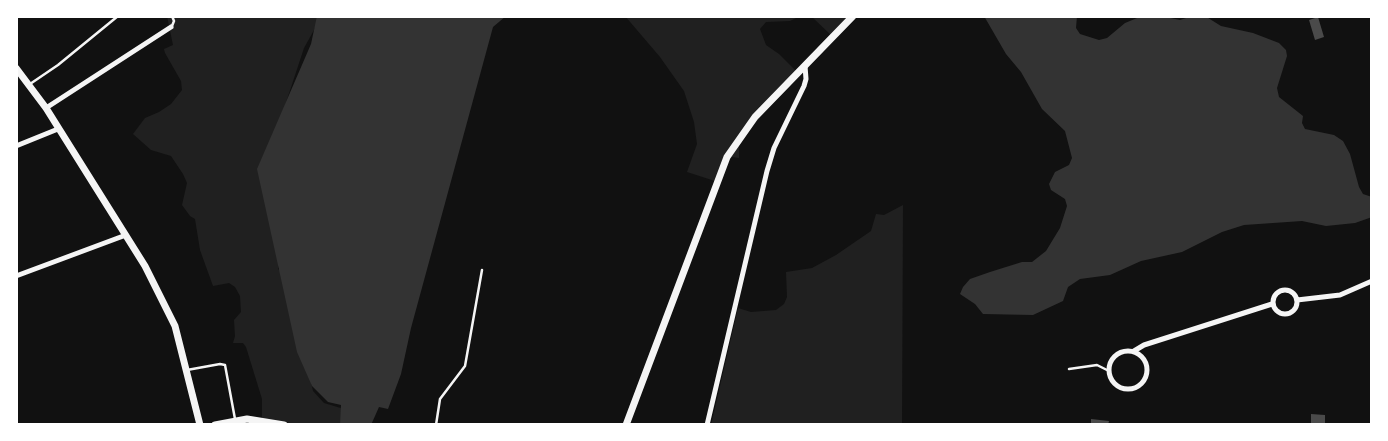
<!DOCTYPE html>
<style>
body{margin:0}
#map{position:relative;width:1388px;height:441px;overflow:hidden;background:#111;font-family:Raleway,sans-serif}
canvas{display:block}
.frame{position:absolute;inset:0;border:18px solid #fff;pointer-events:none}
</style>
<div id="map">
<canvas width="1388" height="441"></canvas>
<div class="frame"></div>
</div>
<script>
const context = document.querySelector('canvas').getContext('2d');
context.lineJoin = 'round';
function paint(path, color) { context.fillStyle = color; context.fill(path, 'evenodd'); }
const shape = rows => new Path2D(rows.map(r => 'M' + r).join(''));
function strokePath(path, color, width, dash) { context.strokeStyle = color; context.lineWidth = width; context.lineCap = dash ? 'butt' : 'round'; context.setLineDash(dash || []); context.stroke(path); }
const green = shape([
 [167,16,319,16,314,30,304,48,270,151,281,252,278,269,285,273,313,391,324,403,344,409,343,425,262,425,262,399,246,347,243,343,233,343,235,336,234,320,241,312,240,296,235,287,229,283,213,286,200,250,195,219,190,216,182,205,187,183,183,174,171,156,151,150,133,134,145,118,159,112,171,104,182,90,181,81,165,53,164,49,173,45],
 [625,16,800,16,790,21,766,22,760,29,766,45,779,54,798,73,752,127,739,146,739,158,732,157,729,160,718,182,687,172,697,144,694,122,684,91,660,57],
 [811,16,846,16,850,19,833,37],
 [903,205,902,425,711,425,738,308,751,312,776,310,784,304,787,297,786,272,812,268,836,255,871,231,876,214,884,215]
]);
const water = shape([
 [317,16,506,16,493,27,411,328,401,374,388,409,379,407,371,425,340,425,341,405,328,402,312,386,297,352,257,169,311,44],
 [984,16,1077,16,1076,28,1080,34,1099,40,1107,38,1125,23,1142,16,1161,16,1180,20,1192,16,1205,16,1221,26,1253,33,1279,43,1286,50,1287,56,1277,88,1279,97,1303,116,1302,123,1305,129,1334,135,1343,141,1350,154,1359,187,1363,194,1372,197,1372,217,1355,223,1326,226,1302,221,1244,225,1222,232,1182,252,1141,261,1110,275,1080,279,1068,287,1063,301,1033,315,983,314,975,304,960,294,963,287,970,279,990,272,1022,262,1032,262,1046,251,1060,228,1067,206,1065,199,1051,190,1049,184,1055,172,1069,165,1072,158,1065,131,1042,109,1021,72,1006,54]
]);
const building = shape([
 [1318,17,1324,37,1315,40,1309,20],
 [1311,414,1325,415,1325,425,1311,425],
 [1091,419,1109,421,1108,425,1091,425]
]);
const service = shape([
 [172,26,174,21,172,16],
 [30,84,58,65,118,16],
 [1069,369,1097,365,1109,371],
 [187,370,220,364,225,365,235,419],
 [436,425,440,399,465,366,482,270]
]);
const minor = shape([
 [46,108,171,27],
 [16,146,58,129],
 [16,276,126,235],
 '1273 302a12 12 0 1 1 24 0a12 12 0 1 1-24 0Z',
 [1297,300,1340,295,1372,281],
 '1109 370a19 19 0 1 1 38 0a19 19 0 1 1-38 0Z',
 [1134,351,1144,345,1272,304],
 [707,425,767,171,774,148,804,86,806,79,805,66]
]);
const tertiary = shape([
 [16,68,46,108,145,266,175,326,200,425],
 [215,425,247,419,284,425],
 [626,425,727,157,755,117,853,16]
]);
paint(green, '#202020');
paint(water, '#333');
paint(building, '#4a4a4a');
strokePath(service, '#f5f5f5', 2.5);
strokePath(minor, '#f5f5f5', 5);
strokePath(tertiary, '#f5f5f5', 7);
</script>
